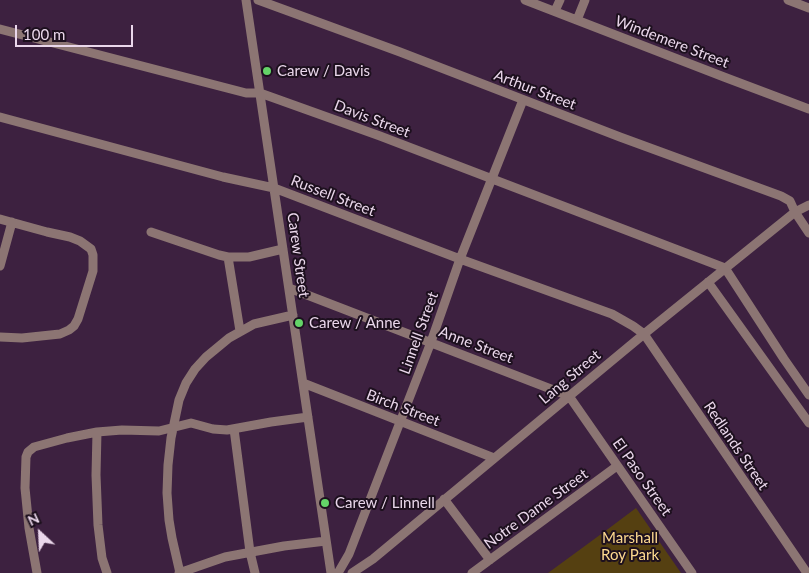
<!DOCTYPE html>
<style>
body{margin:0}
#map{position:relative;width:809px;height:573px;overflow:hidden;background:#3d2140;font-family:Lato,sans-serif}
canvas{display:block}
.north{position:absolute;left:15px;top:508px;width:50px;height:50px;-webkit-text-stroke:4px #1d101e;paint-order:stroke;rotate:335deg;font-size:14px;font-weight:700;line-height:20px;text-align:center;color:#ead7eb}
.north::after{content:'';display:block;margin:auto;width:18px;height:22px;background:#ead7eb;clip-path:polygon(50% 0,100% 100%,50% 72%,0 100%)}
.scale{position:absolute;left:15px;top:25px;width:118px;height:22px;box-sizing:border-box;border:2px solid #ead7eb;border-top:0;padding-left:6px;font-size:15px;line-height:18px;white-space:nowrap;color:#ead7eb;-webkit-text-stroke:4px #1d101e;paint-order:stroke}
</style>
<div id="map">
<canvas width="809" height="573"></canvas>
<div class="north">N</div>
<div class="scale">100 m</div>
</div>
<script>
const context = document.querySelector('canvas').getContext('2d');
context.lineJoin = 'round';
function paint(path, color) { context.fillStyle = color; context.fill(path, 'evenodd'); }
const shape = rows => new Path2D(rows.map(r => 'M' + r).join(''));
function strokePath(path, color, width, dash) { context.strokeStyle = color; context.lineWidth = width; context.lineCap = dash ? 'butt' : 'round'; context.setLineDash(dash || []); context.stroke(path); }
function drawText(font, color, halo, rows, align = 'center') {
  context.font = font + ' Lato,sans-serif'; context.lineWidth = 4; context.setLineDash([]); context.textBaseline = 'middle'; context.strokeStyle = halo; context.fillStyle = color; for (const [text, x, y, turn = 0] of rows) {
    context.save(); context.translate(x, y); context.rotate((+turn || 0) * Math.PI / 180); context.textAlign = isNaN(turn) ? turn : align; if (halo) context.strokeText(text, 0, 0); context.fillText(text, 0, 0); context.restore();
  }
}
const green = shape([
 [636,508,681,573,548,573,608,529]
]);
const minor = shape([
 [246,0,331,573],
 [258,0,400,52,620,137,781,196,790,201,795,212,809,233],
 [525,0,724,77,809,109],
 [788,0,809,8],
 [555,11,560,0],
 [577,20,585,0],
 [0,29,246,93,260,93,380,136,725,268,784,359,809,395],
 [0,117,223,177,274,188,460,259,576,301,612,314,633,326,644,334,807,573],
 [0,219,47,232,70,237,80,241,91,249,93,255,93,271,78,319,74,326,69,330,60,334,22,338,0,337],
 [151,232,219,255,228,257,249,257,283,249],
 [228,257,240,331],
 [0,266,12,222],
 [708,282,809,423],
 [289,288,569,396,692,573],
 [303,383,494,458],
 [234,429,250,552,255,573],
 [97,432,96,475,98,525,102,558,107,573],
 [444,499,490,560],
 [37,573,29,528,25,488,26,457,28,452,34,447,67,438,97,432,122,430,159,431,191,423,213,429,227,430,271,422,308,417],
 [179,573,225,557,284,546,326,541],
 [180,573,172,538,169,520,167,493,168,465,171,438,179,400,186,383,195,369,206,357,229,338,254,324,293,315],
 [338,573,349,554,431,342,460,259,523,100],
 [352,573,373,559,644,334,795,212,809,205],
 [472,573,617,466]
]);
const markers = [
 [267,71,5,"#64d468"],
 [299,323,5,"#64d468"],
 [325,503,5,"#64d468"]
];
const streetNames = [
 ["Windemere Street",672,42,21],
 ["Arthur Street",535,90,21],
 ["Davis Street",372,119,21],
 ["Russell Street",333,196,21],
 ["Carew Street",298,255,82],
 ["Linnell Street",419,333,-70],
 ["Anne Street",476,345,21],
 ["Lang Street",570,377,-40],
 ["Birch Street",403,408,21],
 ["Redlands Street",736,446,56],
 ["El Paso Street",642,477,55],
 ["Notre Dame Street",536,509,-36]
];
const poiNames = [
 ["Carew / Davis",277,71],
 ["Carew / Anne",309,323],
 ["Carew / Linnell",335,503]
];
const parkNames = [
 ["Marshall",630,538],
 ["Roy Park",630,555]
];
paint(green, '#554011');
strokePath(minor, '#8c7573', 9);
for (const [x, y, r, color] of markers) { const dot = new Path2D(); dot.arc(x, y, r, 0, 2 * Math.PI); context.fillStyle = color; context.fill(dot); strokePath(dot, '#1d101e', 2); }
drawText('15px', '#ead7eb', '#1d101e', streetNames);
drawText('15px', '#ead7eb', '#1d101e', poiNames, 'left');
drawText('15px', '#fdd98f', '#1d101e', parkNames);
</script>
